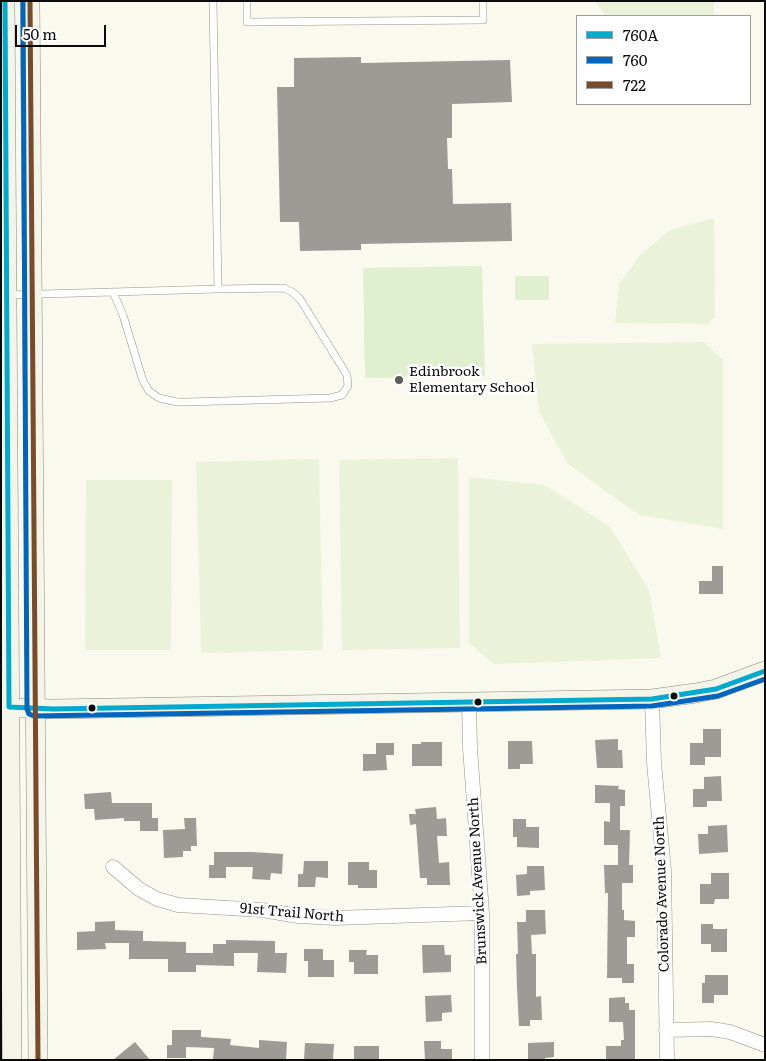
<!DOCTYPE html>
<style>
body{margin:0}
#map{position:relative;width:766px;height:1061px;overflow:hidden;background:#faf9ee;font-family:Literata,serif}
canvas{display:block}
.frame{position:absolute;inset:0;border:2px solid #0b0b0b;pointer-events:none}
.legend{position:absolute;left:576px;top:15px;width:175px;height:90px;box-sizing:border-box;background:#fff;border:1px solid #9d9d9d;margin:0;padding:6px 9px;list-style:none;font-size:15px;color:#0b0b0b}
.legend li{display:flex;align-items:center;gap:10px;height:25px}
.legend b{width:25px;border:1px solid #9d9d9d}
.scale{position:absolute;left:15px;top:25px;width:91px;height:22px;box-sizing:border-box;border:2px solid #0b0b0b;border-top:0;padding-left:6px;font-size:15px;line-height:18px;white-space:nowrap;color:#0b0b0b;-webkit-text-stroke:4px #fff;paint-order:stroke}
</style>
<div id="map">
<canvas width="766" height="1061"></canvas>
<div class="frame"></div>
<ul class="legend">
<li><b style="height:6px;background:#00a9ce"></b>760A</li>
<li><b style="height:6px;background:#0065bd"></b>760</li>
<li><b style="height:6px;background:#7a4b2a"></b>722</li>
</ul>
<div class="scale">50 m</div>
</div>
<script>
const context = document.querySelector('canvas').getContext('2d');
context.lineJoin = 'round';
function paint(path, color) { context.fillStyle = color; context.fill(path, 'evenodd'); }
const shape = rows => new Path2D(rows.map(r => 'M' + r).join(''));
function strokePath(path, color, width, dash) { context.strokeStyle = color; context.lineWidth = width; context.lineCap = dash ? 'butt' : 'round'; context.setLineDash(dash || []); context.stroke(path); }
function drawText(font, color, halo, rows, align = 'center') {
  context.font = font + ' Literata,serif'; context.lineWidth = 5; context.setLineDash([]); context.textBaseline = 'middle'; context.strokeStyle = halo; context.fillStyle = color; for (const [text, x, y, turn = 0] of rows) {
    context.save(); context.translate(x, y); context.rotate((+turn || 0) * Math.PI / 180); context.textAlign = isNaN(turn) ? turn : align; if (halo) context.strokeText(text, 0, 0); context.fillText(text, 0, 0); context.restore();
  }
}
const green = shape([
 [482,266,485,376,365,378,363,268],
 [515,276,549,276,549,300,515,300]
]);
const pitch = shape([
 [596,1,714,1,714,16,605,16],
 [714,218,715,317,707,324,615,323,619,284,641,254,670,230],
 [704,342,723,360,723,529,639,515,568,464,539,412,532,344],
 [458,458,460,648,342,650,339,460],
 [319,459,323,650,201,653,196,462],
 [469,477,545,485,610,527,649,590,661,658,494,664,469,643],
 [86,480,172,480,171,650,85,650]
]);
const building = shape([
 [361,57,361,63,510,60,512,102,452,104,452,138,447,138,448,169,452,169,453,204,511,203,512,241,361,244,361,250,300,251,299,222,280,222,277,87,294,87,294,58],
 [712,566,723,566,723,594,699,594,699,581,712,581],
 [703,729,721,729,721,757,705,757,705,765,690,765,690,743,703,743],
 [618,739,618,750,622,750,623,768,597,768,595,740],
 [508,741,532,741,533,764,520,764,520,769,508,769],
 [421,742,442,742,442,766,412,766,412,744,421,744],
 [376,743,394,743,394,755,386,755,387,770,363,771,363,754,376,754],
 [721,776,722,801,707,801,707,807,693,807,693,789,704,789,704,777],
 [595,785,619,786,618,789,625,790,625,806,620,806,620,830,630,830,629,865,633,865,633,883,622,883,622,910,624,910,624,920,635,921,635,937,627,937,627,964,634,964,634,983,622,983,622,978,607,978,608,893,605,893,604,865,618,865,618,845,604,845,604,821,610,822,610,803,595,803],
 [111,792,112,803,152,803,152,818,158,818,158,831,140,831,140,821,124,821,124,818,95,820,94,809,85,809,84,794],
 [436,807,437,819,446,818,447,836,437,836,439,863,449,862,450,885,427,885,427,878,420,878,416,824,410,825,409,814,416,814,415,809],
 [184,818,196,818,197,846,191,846,191,851,183,851,183,857,164,858,163,830,185,829],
 [513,819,526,819,526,827,539,827,539,848,517,847,517,837,513,837],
 [727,825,728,852,699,854,698,834,708,834,708,826],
 [214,852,252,852,283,854,282,874,271,873,270,880,252,879,253,867,226,867,226,878,209,878,209,865,214,865],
 [304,861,328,861,328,878,316,877,315,887,298,887,298,874,303,874],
 [348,862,369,862,369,870,377,870,377,888,358,888,358,885,348,885],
 [527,866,544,866,545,890,530,891,530,895,517,896,516,875,527,874],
 [711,873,729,873,729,899,715,899,714,904,700,904,700,884,711,884],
 [526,910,545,910,546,934,531,935,532,954,536,954,536,997,541,996,542,1020,530,1020,530,1026,519,1026,517,988,516,954,518,954,517,922,526,922],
 [115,921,115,930,143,931,143,941,186,942,186,953,213,953,213,944,226,944,226,940,275,941,275,953,287,953,286,973,257,972,258,953,234,953,234,966,196,965,196,972,168,972,168,959,129,959,129,943,105,943,106,949,77,950,77,932,95,931,95,922],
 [701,924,713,924,713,929,727,929,727,952,711,952,711,944,701,944],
 [422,945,444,945,445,955,451,955,451,972,423,973],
 [304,949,323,949,323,960,334,960,334,977,308,977,308,961,304,961],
 [349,950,367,950,366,955,378,955,378,974,354,974,354,962,349,962],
 [705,975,728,975,728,995,714,995,714,1003,702,1003,702,983,705,983],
 [451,995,452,1012,442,1013,442,1021,426,1022,425,996],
 [625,997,625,1003,629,1003,629,1010,635,1010,635,1059,606,1060,606,1046,621,1046,621,1040,624,1040,623,1022,609,1022,609,998],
 [172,1030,201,1030,201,1037,231,1039,230,1045,259,1048,259,1040,287,1042,286,1060,213,1059,214,1048,186,1047,186,1058,167,1058,167,1045,172,1045],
 [424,1041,441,1041,441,1049,452,1049,452,1060,425,1060],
 [135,1042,150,1060,113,1060],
 [554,1042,554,1057,545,1058,545,1060,528,1060,528,1043],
 [305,1043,334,1044,333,1060,304,1060],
 [354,1046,379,1046,379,1060,354,1060]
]);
const lane = shape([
 [247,1,247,22,483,20,483,1],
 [113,292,123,315,143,381,149,391,159,398,177,402,185,402,330,398,342,395,348,386,347,375,300,299,292,292,284,288,218,289],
 [7,295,218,289,213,1]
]);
const street = shape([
 [652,699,654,763,664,871,667,1060],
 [469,703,470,748,482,913,482,1060],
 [113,867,139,889,157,899,178,905,262,910,298,916,335,918,482,913],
 [666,1030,711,1029,730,1032,765,1045]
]);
const secondary = shape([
 [5,1,12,1060],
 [30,1,38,1060],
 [23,708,53,709,652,699,696,693,716,689,765,671]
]);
const bus1 = shape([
 [5,1,9,707,53,709,652,699,716,689,765,671]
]);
const bus2 = shape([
 [23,1,27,709,29,714,34,716,652,706,718,696,765,679]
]);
const bus3 = shape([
 [30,1,38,1060]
]);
const markers = [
 [399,380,5,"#5f5e5a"],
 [674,696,4.5,"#0b0b0b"],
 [478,702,4.5,"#0b0b0b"],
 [92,708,4.5,"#0b0b0b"]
];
const poiNames = [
 ["Edinbrook",409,372],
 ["Elementary School",409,388]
];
const streetNames = [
 ["Brunswick Avenue North",478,881,-93],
 ["Colorado Avenue North",662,894,-92],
 ["91st Trail North",292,913,5]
];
paint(green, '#dfefcf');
paint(pitch, '#eaf3d9');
paint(building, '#9c9b95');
strokePath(lane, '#93928d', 8);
strokePath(street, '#93928d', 15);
strokePath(secondary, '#898984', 20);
strokePath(lane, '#fefefc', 7);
strokePath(street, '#fefefc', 14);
strokePath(secondary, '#f4f4e8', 19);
strokePath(bus1, '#00a9ce', 5);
strokePath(bus2, '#0065bd', 5);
strokePath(bus3, '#7a4b2a', 5);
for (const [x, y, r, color] of markers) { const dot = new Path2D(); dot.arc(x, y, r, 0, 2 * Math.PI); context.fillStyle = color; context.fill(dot); strokePath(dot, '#fff', 2); }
drawText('14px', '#0b0b0b', '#fff', poiNames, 'left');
drawText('14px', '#0b0b0b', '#fff', streetNames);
</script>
